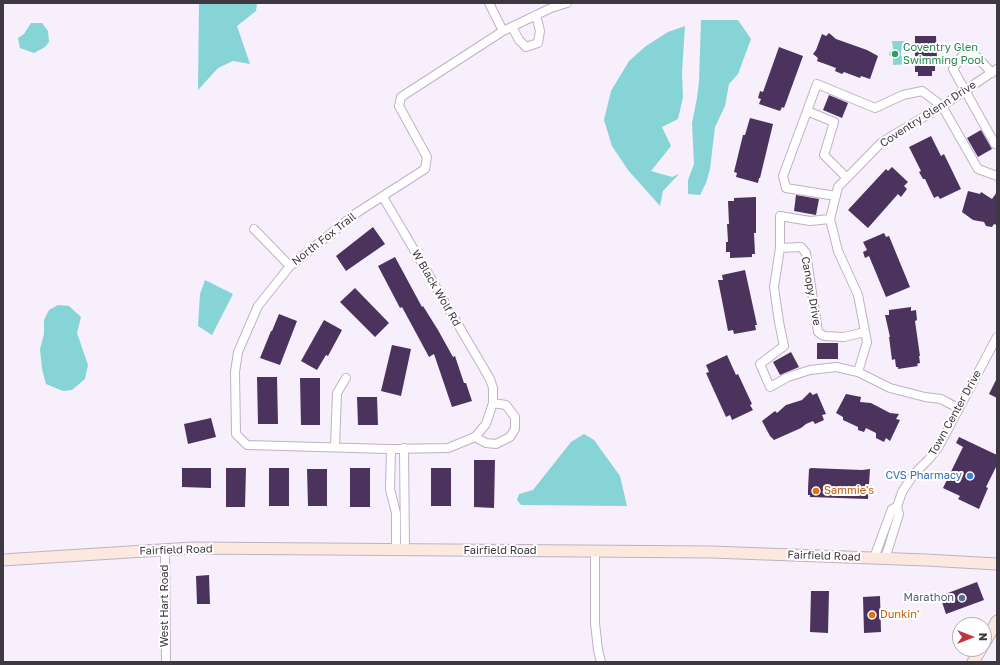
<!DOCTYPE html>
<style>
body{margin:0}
#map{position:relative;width:1000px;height:665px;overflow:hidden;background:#f7effc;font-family:"Golos Text",sans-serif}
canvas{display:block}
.frame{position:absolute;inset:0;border:4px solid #3e3841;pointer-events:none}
.north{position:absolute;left:952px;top:617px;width:40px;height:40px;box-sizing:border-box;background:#fff;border:1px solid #b2afb3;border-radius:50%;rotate:90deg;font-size:11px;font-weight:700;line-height:16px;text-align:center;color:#3e3841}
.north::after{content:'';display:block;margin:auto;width:14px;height:18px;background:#c33342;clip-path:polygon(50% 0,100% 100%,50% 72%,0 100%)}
</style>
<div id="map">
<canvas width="1000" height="665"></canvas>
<div class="frame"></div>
<div class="north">N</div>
</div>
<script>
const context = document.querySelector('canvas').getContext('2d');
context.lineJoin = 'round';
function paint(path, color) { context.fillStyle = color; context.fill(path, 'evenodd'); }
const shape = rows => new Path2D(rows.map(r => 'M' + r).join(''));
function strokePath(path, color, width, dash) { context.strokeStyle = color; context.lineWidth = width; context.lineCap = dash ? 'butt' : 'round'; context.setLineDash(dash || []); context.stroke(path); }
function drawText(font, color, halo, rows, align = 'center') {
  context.font = font + ' "Golos Text",sans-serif'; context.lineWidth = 4; context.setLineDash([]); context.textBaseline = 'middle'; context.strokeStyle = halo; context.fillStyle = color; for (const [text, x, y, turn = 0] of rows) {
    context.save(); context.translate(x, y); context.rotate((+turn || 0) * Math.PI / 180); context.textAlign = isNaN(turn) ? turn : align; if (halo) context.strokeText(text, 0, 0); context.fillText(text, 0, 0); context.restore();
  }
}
const water = shape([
 [199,3,257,3,256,11,237,26,250,64,233,61,218,68,198,90],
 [701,20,738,20,751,39,738,74,729,84,725,106,715,127,710,169,706,183,700,195,688,194,688,180,694,164,692,123,697,98,699,82],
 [31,23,42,23,48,31,49,42,45,47,34,53,20,48,18,38,24,34],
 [685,26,682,72,683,97,678,119,662,127,671,146,651,171,672,177,679,174,663,191,660,206,628,170,612,146,604,120,611,91,629,61,646,46,668,32],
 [892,41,908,41,908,48,901,50,901,56,908,58,908,64,893,65,893,58,889,55,889,53,893,49],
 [205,280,233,294,212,335,198,326,200,294],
 [58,305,69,306,81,317,77,333,88,365,85,379,72,390,63,391,46,384,42,369,40,349,44,334,44,320,49,310],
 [584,434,594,440,620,476,627,506,521,505,517,500,519,494,533,490,571,442]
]);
const building = shape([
 [829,33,836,39,867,50,878,56,870,79,861,76,860,78,844,72,842,74,835,71,836,68,817,61,818,58,813,54,816,50,822,34,826,36],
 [915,36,936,36,937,58,935,58,935,71,932,71,932,76,918,76,918,72,915,72],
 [779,47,803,56,784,108,782,107,780,111,759,104,761,99,758,98,760,91,763,92],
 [829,95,848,103,842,118,823,110],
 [750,118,773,124,760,178,759,178,758,183,736,177,737,173,734,172,743,135,745,135],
 [981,130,992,149,978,157,967,138],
 [931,136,941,156,944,154,961,189,940,199,938,196,934,198,925,179,923,179,919,172,921,171,909,147],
 [892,167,908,182,904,186,907,189,901,197,898,194,868,228,848,210,886,169,888,171],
 [968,191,980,194,981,192,992,199,997,192,997,225,994,224,992,227,986,226,984,222,973,220,962,212],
 [796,195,819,199,816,215,794,211],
 [756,197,756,233,754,233,755,254,752,254,752,257,730,258,730,252,726,252,726,242,728,242,727,224,729,224,728,201,734,201,734,198],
 [373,227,385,244,346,271,336,256],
 [884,233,886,237,889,236,910,287,886,297,869,256,865,258,863,252,867,250,863,242],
 [395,257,422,307,423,306,438,330,453,357,455,356,464,383,466,383,472,401,452,407,434,354,429,357,402,307,400,308,378,266],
 [745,270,757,325,755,325,756,330,734,334,733,330,728,331,718,280,723,280,722,275],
 [355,288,389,323,375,337,340,302],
 [911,307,911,311,916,310,917,320,915,321,920,356,919,356,920,363,917,364,918,366,898,369,898,367,896,367,895,359,892,360,889,337,890,337,885,315,889,315,889,310],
 [279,314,297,321,280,365,260,358,271,331,272,331],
 [324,320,342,330,328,356,326,355,317,370,301,361],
 [817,343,838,343,838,359,817,359],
 [392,345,411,349,401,396,381,391],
 [791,352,799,367,780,375,773,362],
 [727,355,736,375,738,374,752,404,750,405,753,410,732,420,730,415,726,417,706,373,709,372,706,365],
 [257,377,277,377,278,424,258,424],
 [300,378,320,378,320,425,301,425],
 [997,378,997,398,989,394],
 [810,392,813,395,817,393,826,414,822,415,824,420,815,424,813,421,806,424,801,428,774,440,770,436,762,421,775,411,777,413,786,405,802,400],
 [846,394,861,397,860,402,871,403,890,413,899,414,896,419,900,420,890,441,886,438,884,442,876,438,876,433,866,428,864,432,858,430,858,427,843,420,843,417,836,413],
 [357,397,377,397,378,425,358,425],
 [211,418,216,437,188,444,184,424],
 [959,437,997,455,997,465,986,487,988,488,979,509,958,499,960,496,943,488,963,447,956,443],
 [474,460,495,460,494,508,474,507],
 [182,468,211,468,211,488,182,487],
 [226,468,246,468,245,507,226,507],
 [269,468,289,468,289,506,269,506],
 [350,468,370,468,370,507,350,507],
 [431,468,451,468,451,506,431,506],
 [811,468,862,470,870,469,868,499,810,497,810,495,808,495,808,489,809,469],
 [307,469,327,469,327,506,308,506],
 [209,575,210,604,197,604,196,576],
 [977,582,984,600,946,614,940,596],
 [811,591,829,591,828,633,810,632],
 [880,596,881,632,864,633,863,597]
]);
const street = shape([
 [489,3,503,31],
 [512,27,519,40,526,47,538,43,540,31,536,15],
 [992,73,976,56,963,55,953,69,995,144,997,144],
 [807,111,834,122,824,155,847,178],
 [836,196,786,188,783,176,817,84,875,108,903,95,922,91,942,106,978,169,997,176],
 [383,197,490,379,493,388,493,403,486,424,475,437,448,448,388,449,247,445,236,434,235,372,238,352,258,306,290,266,358,212,425,169,427,157,399,106,401,97,503,31,551,8,567,3],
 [830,219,810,221,780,216,780,248,774,287,779,322,784,346,760,364,770,387,788,377,810,370,836,367,858,372],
 [254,229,290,266],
 [780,248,801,247,806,253,818,332,824,336,844,337,865,332],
 [958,408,941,399,925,397,890,388,858,372,867,342,858,295,838,251,830,219,838,187,882,142,942,106,997,69],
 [475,437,486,443,496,444,510,437,515,429,515,417,506,405,493,403],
 [335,447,337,393,346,378],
 [404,448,405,550],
 [391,449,390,489,396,513,396,550],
 [165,550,166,662],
 [595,551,595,623,598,650,601,662],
 [874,558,892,509,897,507],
 [885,559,899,514,897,507,902,492,914,474,929,459,939,446,997,337]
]);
const secondary = shape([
 [3,560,192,548,712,552,926,560,997,564],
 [984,644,997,621],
 [973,662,981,649]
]);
const markers = [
 [895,54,4,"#2e9e5b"],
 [970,476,4,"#3f7fe0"],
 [816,491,4,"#e8710a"],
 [962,598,4,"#5c6f8a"],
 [872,615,4,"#e8710a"]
];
const leisureNames = [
 ["Coventry Glen",903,48],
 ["Swimming Pool",903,61]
];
const streetNames = [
 ["Coventry Glenn Drive",928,114,-33],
 ["North Fox Trail",324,239,-38],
 ["W Black Wolf Rd",436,288,60],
 ["Canopy Drive",811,291,80],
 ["Town Center Drive",955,413,-61],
 ["Fairfield Road",176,550,-2],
 ["Fairfield Road",500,551],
 ["Fairfield Road",824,556,2],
 ["West Hart Road",165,606,-90]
];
const shopNames = [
 ["CVS Pharmacy",962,476]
];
const foodNames = [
 ["Sammie's",824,491],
 ["Dunkin'",880,615]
];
const serviceNames = [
 ["Marathon",954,598]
];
paint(water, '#86d4d5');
paint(building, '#4b335e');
strokePath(street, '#bfb1c6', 10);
strokePath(secondary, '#bfb1c6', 13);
strokePath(street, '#fff', 8);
strokePath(secondary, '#fbe9df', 11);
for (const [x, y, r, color] of markers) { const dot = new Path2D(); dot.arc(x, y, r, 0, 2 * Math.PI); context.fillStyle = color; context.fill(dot); strokePath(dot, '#fff', 1.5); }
drawText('11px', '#27864d', '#fff', leisureNames, 'left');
drawText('11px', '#3e3841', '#fff', streetNames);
drawText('11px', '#366cbe', '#fff', shopNames, 'right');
drawText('11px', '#c56008', '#fff', foodNames, 'left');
drawText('11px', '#4e5e75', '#fff', serviceNames, 'right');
</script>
